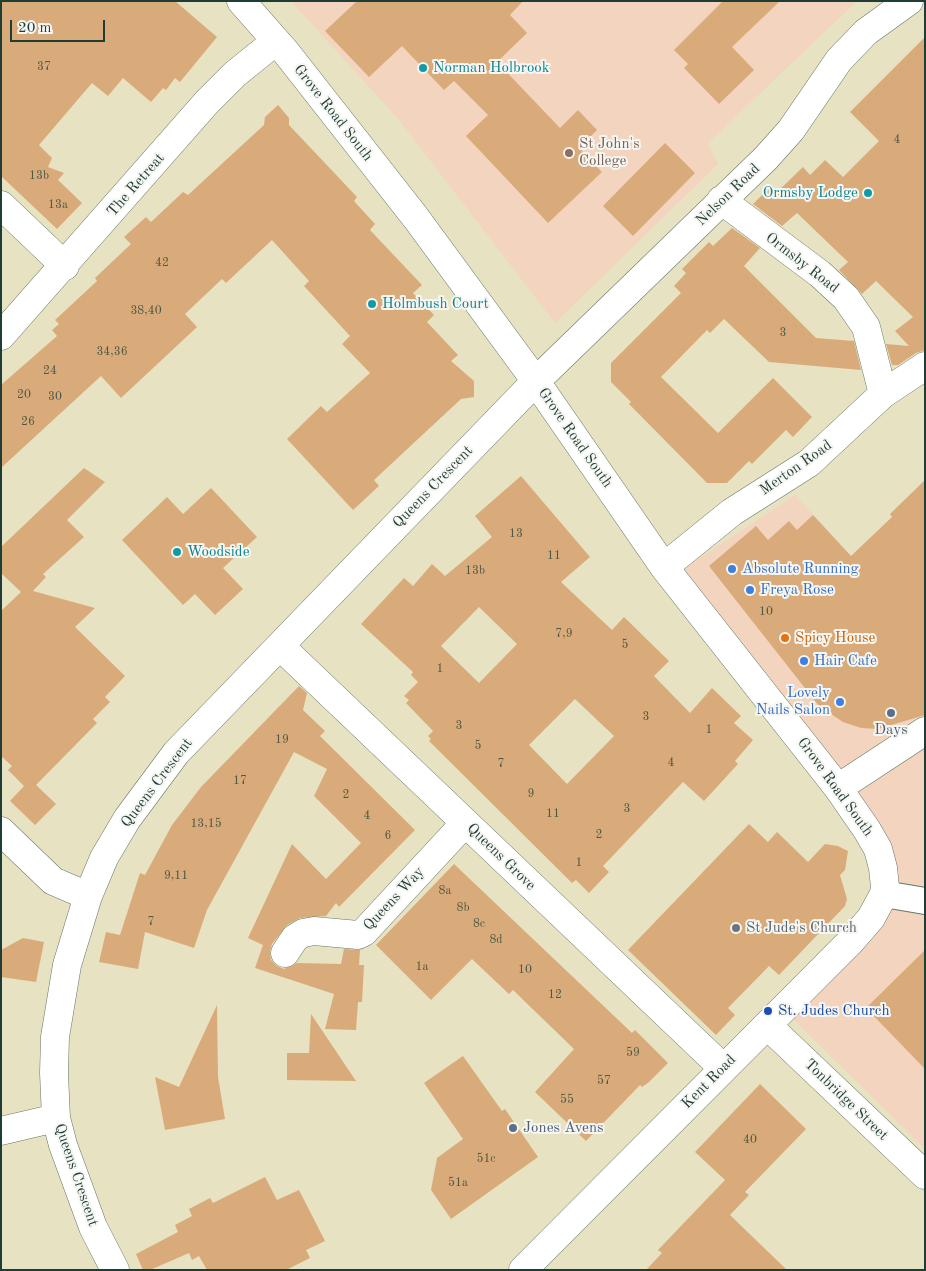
<!DOCTYPE html>
<style>
body{margin:0}
#map{position:relative;width:926px;height:1271px;overflow:hidden;background:#e7e2c2;font-family:"Old Standard TT",serif}
canvas{display:block}
.frame{position:absolute;inset:0;border:2px solid #1f3d34;pointer-events:none}
.scale{position:absolute;left:10px;top:20px;width:95px;height:22px;box-sizing:border-box;border:2px solid #1f3d34;border-top:0;padding-left:6px;font-size:15px;line-height:18px;white-space:nowrap;color:#1f3d34;-webkit-text-stroke:4px #f6f6f2;paint-order:stroke}
</style>
<div id="map">
<canvas width="926" height="1271"></canvas>
<div class="frame"></div>
<div class="scale">20 m</div>
</div>
<script>
const context = document.querySelector('canvas').getContext('2d');
context.lineJoin = 'round';
function paint(path, color) { context.fillStyle = color; context.fill(path, 'evenodd'); }
const shape = rows => new Path2D(rows.map(r => 'M' + r).join(''));
function strokePath(path, color, width, dash) { context.strokeStyle = color; context.lineWidth = width; context.lineCap = dash ? 'butt' : 'round'; context.setLineDash(dash || []); context.stroke(path); }
function drawText(font, color, halo, rows, align = 'center') {
  context.font = font + ' "Old Standard TT",serif'; context.lineWidth = 4; context.setLineDash([]); context.textBaseline = 'middle'; context.strokeStyle = halo; context.fillStyle = color; for (const [text, x, y, turn = 0] of rows) {
    context.save(); context.translate(x, y); context.rotate((+turn || 0) * Math.PI / 180); context.textAlign = isNaN(turn) ? turn : align; if (halo) context.strokeText(text, 0, 0); context.fillText(text, 0, 0); context.restore();
  }
}
const built = shape([
 [291,1,857,1,708,143,718,164,555,323,399,120],
 [795,495,892,600,925,569,925,1149,793,1019,879,931,878,875,863,839,665,581]
]);
const building = shape([
 [1,1,175,1,217,37,180,82,175,78,166,90,163,88,151,102,123,78,108,96,92,83,39,145,52,158,48,167,64,173,58,180,82,203,57,229,1,176],
 [357,1,523,1,510,15,527,33,497,62,560,128,578,110,597,130,579,148,602,172,548,223,466,136,488,115,454,81,444,90,402,46,369,77,325,31],
 [723,1,780,1,732,47,754,70,719,104,684,68,688,64,674,50],
 [925,37,925,350,916,353,898,365,892,365,886,344,909,346,895,331,913,317,876,281,862,294,839,270,848,262,797,213,782,226,753,204,768,189,774,195,803,167,810,175,825,160,843,177,879,141,850,112],
 [278,105,289,118,289,125,357,197,354,201,375,224,370,230,422,285,413,293,434,315,427,322,458,355,451,361,474,381,474,397,461,399,374,480,379,486,353,510,287,439,321,406,327,412,370,373,342,344,350,336,304,286,309,281,272,240,226,283,222,279,185,314,197,327,121,398,101,376,1,468,1,385,57,336,52,330,59,324,55,320,97,281,95,278,131,244,124,237,146,217,151,222,183,192,188,195,264,125,265,117],
 [665,143,695,173,633,236,603,206],
 [732,228,760,248,744,266,816,338,854,341,861,370,769,362,724,319,710,333,707,330,661,377,718,433,773,378,812,417,793,437,786,430,752,464,749,461,727,483,707,483,629,404,631,402,611,382,611,363,681,293,674,286,686,273,682,269,709,242,713,246],
 [84,468,105,482,67,520,84,537,43,574,46,577,33,591,95,608,75,627,125,676,105,697,110,702,93,719,97,723,36,785,56,804,35,825,10,801,24,786,8,770,12,766,1,756,1,611,21,592,1,573,1,547],
 [521,476,590,557,561,582,612,630,624,617,669,661,654,676,690,713,712,688,741,716,734,723,753,740,735,761,738,764,704,801,683,782,603,866,609,872,589,893,576,880,572,883,429,741,431,739,428,736,433,731,406,703,409,700,404,696,418,682,411,675,413,672,361,624,404,578,413,586,432,564,445,576,492,537,475,516],
 [479,607,517,644,479,683,441,646],
 [575,699,614,736,567,784,529,745],
 [925,480,925,715,878,729,861,728,843,722,819,706,709,566,756,526,768,540,789,521,797,530,813,515,851,556,892,517,890,514],
 [211,488,257,537,223,568,243,589,215,615,195,594,183,605,122,540,167,497,183,514],
 [299,686,307,693,303,710,325,731,320,736,415,830,339,907,336,903,326,916,300,918,287,925,272,944,270,952,271,960,277,966,284,969,297,963,341,964,344,949,360,950,359,965,364,965,362,1002,358,1002,356,1030,325,1029,334,994,255,968,263,945,248,938,292,844,326,879,361,843,314,796,327,769,294,752,207,910,194,948,145,932,138,969,99,962,106,932,120,935,140,873,145,875,172,825,201,787],
 [749,824,768,842,777,832,808,862,825,844,838,846,848,851,845,870,840,875,847,899,845,906,779,975,769,966,728,1008,735,1015,716,1035,628,950],
 [454,864,632,1033,635,1030,668,1063,649,1082,642,1087,640,1085,586,1141,535,1092,574,1049,513,990,509,994,472,959,431,1000,376,945],
 [23,938,44,942,36,982,1,977,1,950],
 [925,950,925,1069,866,1008],
 [217,1005,218,1077,225,1119,165,1130,155,1077,179,1087],
 [311,1014,356,1081,287,1080,287,1053,309,1053],
 [463,1056,502,1111,505,1109,538,1157,451,1219,431,1190,437,1158,463,1139,424,1083],
 [760,1084,806,1129,745,1192,749,1195,730,1215,787,1270,646,1270,662,1253,658,1250,725,1180,695,1152],
 [265,1177,277,1200,299,1190,325,1241,306,1250,310,1258,286,1270,207,1270,199,1256,192,1260,189,1253,150,1270,143,1270,136,1254,178,1232,175,1225,192,1216,189,1209,210,1198,213,1203]
]);
const pedestrian = shape([
 [884,894,925,901]
]);
const minor = shape([
 [241,1,285,51,416,218,532,376,664,567,838,788,867,830,878,849,883,868,885,887,884,894,871,918,851,941,523,1270],
 [721,200,820,274,846,298,866,327,883,394],
 [1,205,65,266],
 [1,336,207,102,235,74,276,41],
 [664,567,732,512,809,463,883,394,925,366],
 [280,646,723,1068],
 [838,788,925,731],
 [1,831,53,881,88,896],
 [285,953,295,938,303,933,314,931,358,935,364,932,465,823],
 [767,1025,925,1175],
 [1,1131,56,1118],
 [115,1270,93,1227,63,1145,56,1118,54,1073,55,1037,67,965,88,896,104,858,127,819,176,753,536,381,766,158,791,130,839,60,866,32,909,1]
]);
const markers = [
 [423,68,5,"#0f9aa8"],
 [569,153,5,"#8d6e63"],
 [868,193,5,"#0f9aa8"],
 [372,304,5,"#0f9aa8"],
 [177,552,5,"#0f9aa8"],
 [732,569,5,"#3f7fe0"],
 [750,590,5,"#3f7fe0"],
 [785,638,5,"#e8710a"],
 [804,661,5,"#3f7fe0"],
 [840,702,5,"#3f7fe0"],
 [891,713,5,"#5c6f8a"],
 [736,928,5,"#6b7280"],
 [768,1011,5,"#1a4fb4"],
 [513,1128,5,"#5c6f8a"]
];
const numberNames = [
 ["37",44,67],
 ["4",897,140],
 ["13b",39,176],
 ["13a",58,205],
 ["42",162,263],
 ["38,40",146,311],
 ["3",783,333],
 ["34,36",112,352],
 ["24",50,371],
 ["20",24,395],
 ["30",55,397],
 ["26",28,422],
 ["13",516,534],
 ["11",554,556],
 ["13b",475,571],
 ["10",766,612],
 ["7,9",564,634],
 ["5",625,645],
 ["1",440,669],
 ["3",646,717],
 ["3",459,726],
 ["1",709,730],
 ["19",282,740],
 ["5",478,746],
 ["4",671,763],
 ["7",501,764],
 ["17",240,781],
 ["9",531,794],
 ["2",346,795],
 ["3",627,809],
 ["11",553,814],
 ["4",367,816],
 ["13,15",206,824],
 ["2",599,835],
 ["6",388,836],
 ["1",579,863],
 ["9,11",176,876],
 ["8a",445,891],
 ["8b",463,908],
 ["7",151,922],
 ["8c",479,924],
 ["8d",496,940],
 ["1a",422,967],
 ["10",525,970],
 ["12",555,995],
 ["59",633,1053],
 ["57",604,1081],
 ["55",567,1100],
 ["40",750,1140],
 ["51c",486,1159],
 ["51a",458,1183]
];
const cultureNames = [
 ["Norman Holbrook",433,68],
 ["Ormsby Lodge",858,193,"right"],
 ["Holmbush Court",382,304],
 ["Woodside",187,552]
];
const streetNames = [
 ["Grove Road South",333,113,52],
 ["The Retreat",136,185,-49],
 ["Nelson Road",728,195,-44],
 ["Ormsby Road",802,263,38],
 ["Grove Road South",575,438,55],
 ["Merton Road",796,468,-35],
 ["Queens Crescent",433,487,-46],
 ["Queens Crescent",157,783,-53],
 ["Grove Road South",835,787,54],
 ["Queens Grove",501,857,44],
 ["Queens Way",394,899,-47],
 ["Kent Road",709,1082,-45],
 ["Tonbridge Street",846,1100,44],
 ["Queens Crescent",76,1175,71]
];
const educationNames = [
 ["St John's",579,144],
 ["College",579,161]
];
const shopNames = [
 ["Absolute Running",742,569],
 ["Freya Rose",760,590],
 ["Hair Cafe",814,661],
 ["Lovely",830,693,"right"],
 ["Nails Salon",830,710,"right"]
];
const foodNames = [
 ["Spicy House",795,638]
];
const serviceNames = [
 ["Days",891,730],
 ["Jones Avens",523,1128,"left"]
];
const worshipNames = [
 ["St Jude's Church",746,928]
];
const transitNames = [
 ["St. Judes Church",778,1011]
];
paint(built, '#f3d4bf');
paint(building, '#daab7a');
strokePath(pedestrian, '#657766', 28);
strokePath(minor, '#657766', 29);
strokePath(pedestrian, '#fff', 26);
strokePath(minor, '#fff', 28);
for (const [x, y, r, color] of markers) { const dot = new Path2D(); dot.arc(x, y, r, 0, 2 * Math.PI); context.fillStyle = color; context.fill(dot); strokePath(dot, '#f6f6f2', 2); }
drawText('12px', '#4e5846', null, numberNames);
drawText('15px', '#0d838f', '#f6f6f2', cultureNames, 'left');
drawText('15px', '#1f3d34', '#f6f6f2', streetNames);
drawText('15px', '#785e54', '#f6f6f2', educationNames, 'left');
drawText('15px', '#366cbe', '#f6f6f2', shopNames, 'left');
drawText('15px', '#c56008', '#f6f6f2', foodNames, 'left');
drawText('15px', '#4e5e75', '#f6f6f2', serviceNames);
drawText('15px', '#5b616d', '#f6f6f2', worshipNames, 'left');
drawText('15px', '#164399', '#f6f6f2', transitNames, 'left');
</script>
